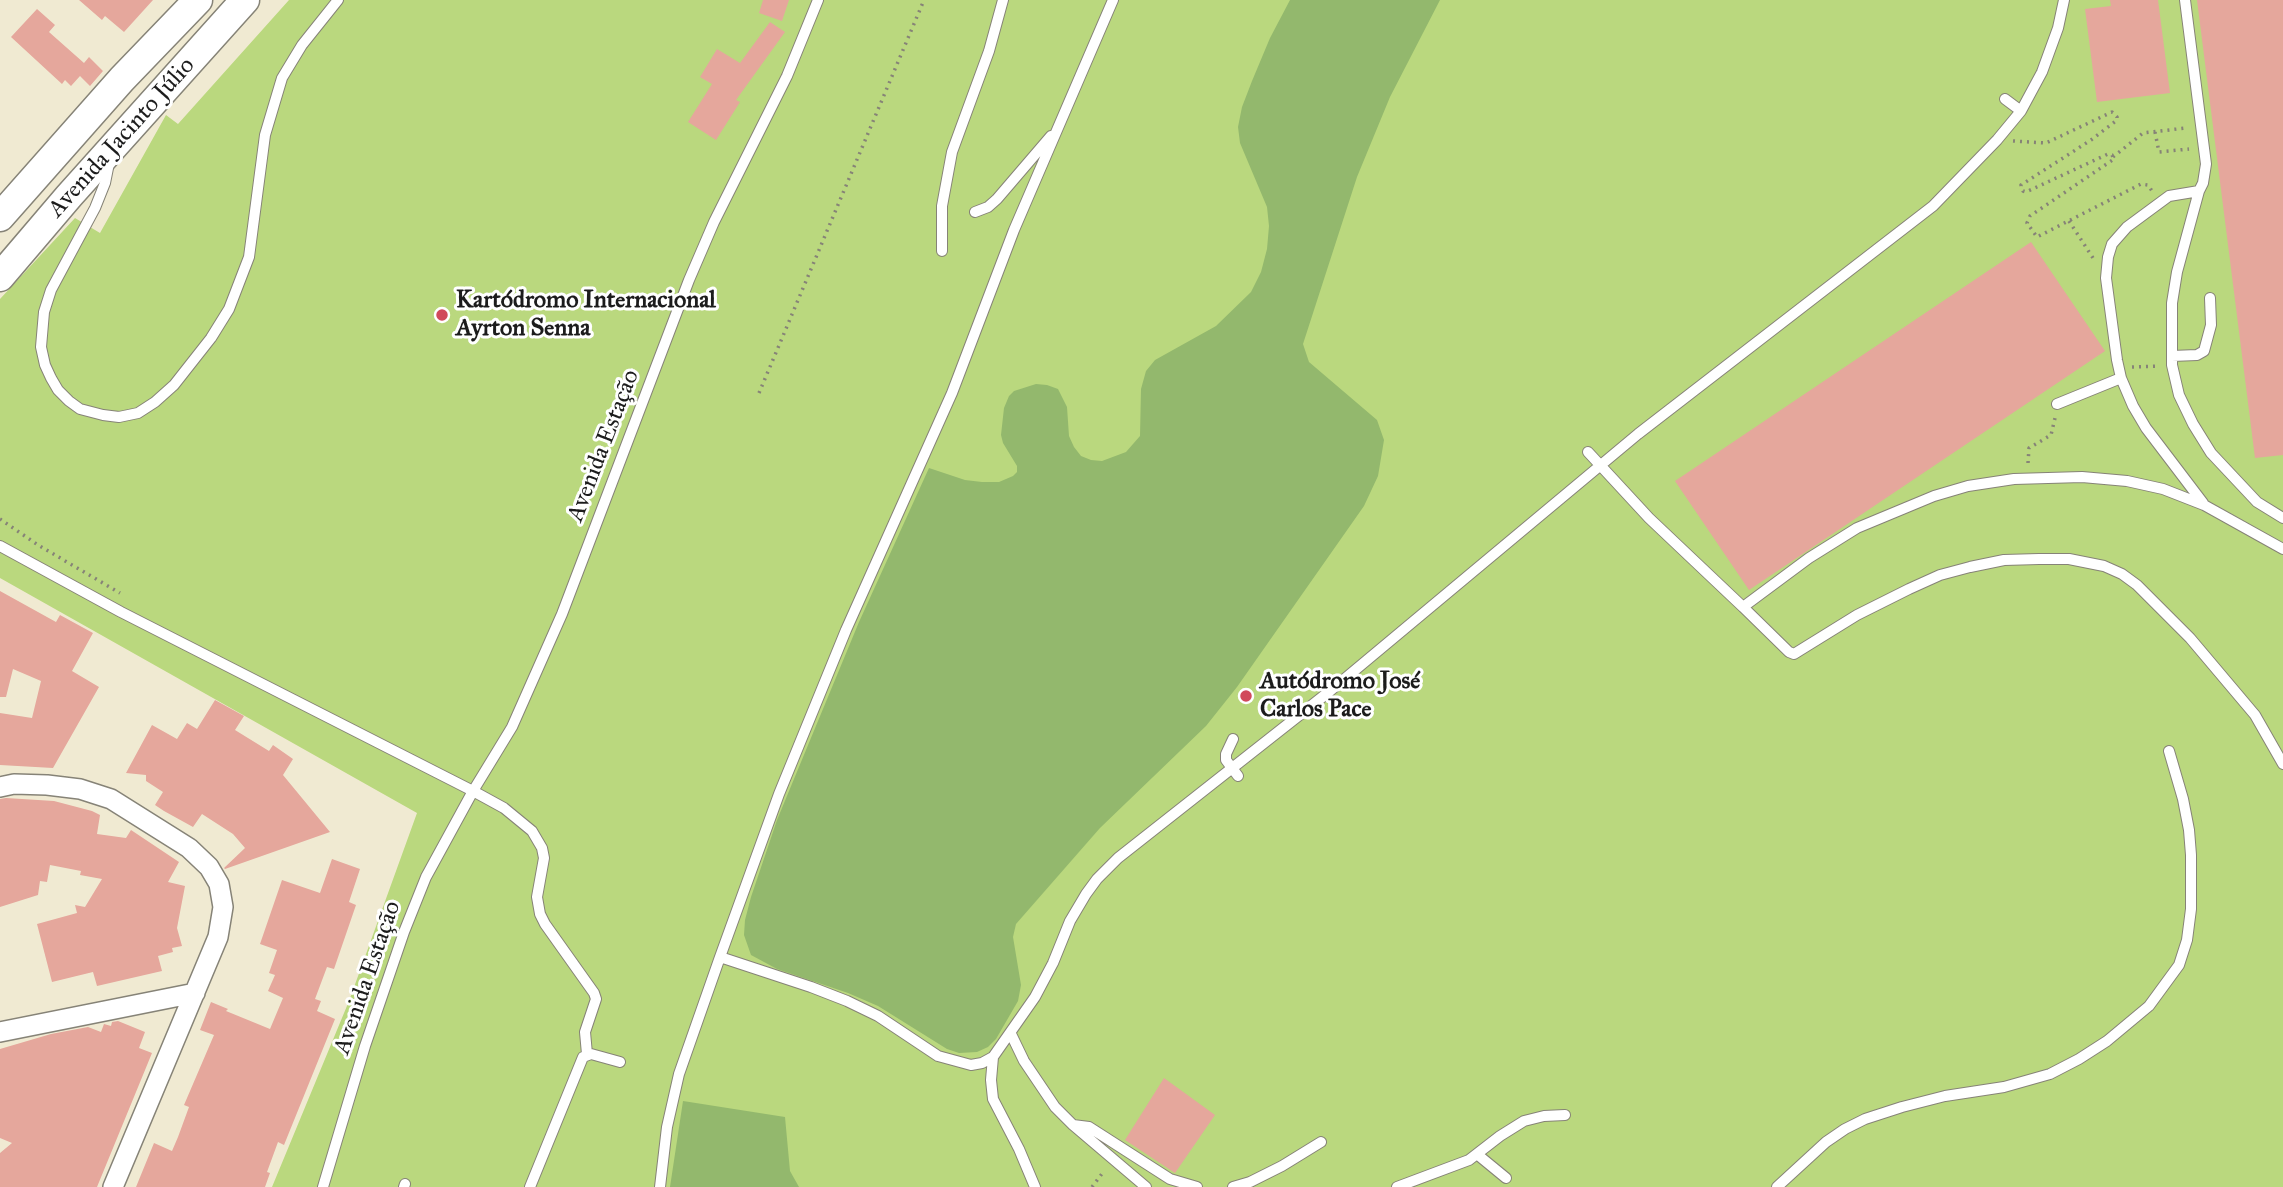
<!DOCTYPE html>
<meta charset="utf-8">
<style>
body{margin:0}
canvas{display:block;background:#f0ead2}
</style>
<canvas width="2283" height="1187"></canvas>
<script>
const context = document.querySelector('canvas').getContext('2d');
context.lineJoin = 'round';
function paint(path, color) { context.fillStyle = color; context.fill(path, 'evenodd'); }
const shape = rows => new Path2D(rows.map(r => 'M' + r).join(''));
function strokePath(path, color, width, dash) { context.strokeStyle = color; context.lineWidth = width; context.lineCap = dash ? 'butt' : 'round'; context.setLineDash(dash || []); context.stroke(path); }
function drawText(font, color, halo, rows, align = 'center') {
  context.font = font + ' "IM FELL Great Primer",serif'; context.lineWidth = 6; context.setLineDash([]); context.textBaseline = 'middle'; context.strokeStyle = halo; context.fillStyle = color; for (const [text, x, y, turn = 0] of rows) {
    context.save(); context.translate(x, y); context.rotate((+turn || 0) * Math.PI / 180); context.textAlign = isNaN(turn) ? turn : align; if (halo) context.strokeText(text, 0, 0); context.fillText(text, 0, 0); context.restore();
  }
}
const green = shape([
 [289,0,2283,0,2283,1187,272,1187,349,1001,417,813,0,578,0,299,75,218,100,233,166,115,178,124]
]);
const forest = shape([
 [1290,0,1440,0,1390,97,1357,177,1303,344,1309,362,1377,420,1384,440,1378,476,1364,506,1237,687,1206,726,1100,828,1016,924,1013,937,1021,985,1018,1001,996,1039,988,1047,977,1052,959,1053,947,1049,878,1006,848,993,777,969,751,955,744,935,745,920,751,897,777,820,859,622,929,468,965,480,982,482,999,482,1013,476,1017,472,1017,466,1003,443,1001,435,1004,408,1009,396,1014,391,1036,384,1047,385,1058,389,1067,407,1069,436,1074,447,1081,456,1091,460,1102,461,1126,452,1140,436,1141,389,1146,371,1155,360,1216,326,1251,292,1261,272,1267,249,1269,226,1267,207,1240,143,1238,127,1242,107,1252,81,1270,38],
 [683,1101,785,1117,790,1171,799,1187,670,1187]
]);
const building = shape([
 [79,0,153,0,124,32,105,16,102,20],
 [763,0,789,0,782,21,759,13],
 [2110,0,2158,0,2170,93,2097,102,2085,9,2111,6],
 [2197,0,2283,0,2283,455,2255,458],
 [37,9,55,25,49,32,84,63,89,57,103,71,90,86,80,76,71,86,65,80,62,84,11,37],
 [770,22,785,32,736,100,740,102,716,140,688,122,712,84,700,77,717,49,740,63],
 [2031,242,2105,351,1749,590,1675,481],
 [0,591,56,622,60,615,93,633,72,671,99,687,53,768,0,765,0,713,32,718,41,681,13,669,6,697,0,697],
 [215,700,244,716,235,730,269,751,273,745,293,759,283,775,330,832,225,869,224,868,245,848,233,834,202,814,193,827,164,811,155,805,163,792,146,781,146,775,126,773,152,725,177,739,187,723,197,729],
 [6,798,54,801,92,811,100,815,97,834,126,838,131,830,179,862,168,882,185,886,177,928,182,946,172,948,173,952,158,956,162,971,97,986,93,972,52,982,37,924,77,913,75,905,85,907,102,879,80,875,81,871,50,865,47,882,40,881,38,895,0,907,0,799],
 [332,859,360,869,349,902,356,905,334,969,327,967,315,999,321,1001,317,1011,335,1019,284,1145,278,1142,267,1172,270,1173,265,1187,136,1187,154,1143,172,1151,178,1137,189,1107,184,1105,214,1035,200,1030,211,1002,228,1009,226,1011,270,1029,283,998,268,991,275,975,269,973,277,950,260,944,282,880,320,893],
 [118,1021,145,1032,139,1048,152,1053,97,1187,0,1187,0,1153,12,1143,0,1138,0,1049,51,1034,88,1027,101,1032,104,1024,111,1026,112,1022],
 [1164,1078,1215,1115,1175,1173,1125,1140]
]);
const path = shape([
 [2155,132,2159,152,2189,149],
 [2013,141,2046,143,2112,112,2117,117,2117,120,2091,140,2021,185,2023,191,2026,192,2108,154,2112,155,2114,159,2030,216,2027,223,2037,237,2141,184,2148,185,2152,191],
 [2113,157,2143,133,2186,128],
 [2069,221,2093,258],
 [2132,367,2159,366],
 [759,393,924,0],
 [2028,463,2029,448,2051,435,2055,418],
 [0,519,38,545,120,593],
 [1092,1187,1104,1171]
]);
const lane = shape([
 [2185,0,2206,164,2203,183,2199,191,2177,272,2172,303,2172,365,2179,395,2193,424,2211,453,2257,502,2283,518],
 [2005,99,2021,111],
 [109,163,105,183,95,208,51,290,44,312,41,347,45,365,51,378,58,390,69,401,80,409,103,415,119,417,138,413,155,402,174,385,211,338,229,309,249,257,265,135,282,78,302,45,338,0],
 [2199,191,2169,196,2127,227,2112,244,2108,257,2106,278,2117,360,2121,378,2133,406,2146,428,2203,503],
 [975,212,988,207,997,199,1051,136],
 [942,251,942,206,952,152,989,51,1003,0],
 [2172,356,2197,355,2204,351,2211,325,2210,298],
 [2057,404,2121,378],
 [1588,452,1649,518,1743,607,1809,558,1857,528,1934,496,1968,486,2014,479,2082,477,2127,481,2163,489,2204,505,2283,549],
 [0,546,121,612,473,791,426,877,404,932,365,1046,323,1187],
 [1743,607,1789,652,1794,654,1857,615,1909,589,1940,575,1970,567,2004,560,2039,559,2069,559,2104,566,2122,574,2137,585,2190,638,2255,715,2283,764],
 [1233,739,1226,754,1226,760,1238,776],
 [720,957,779,794,846,630,952,393,1014,230,1113,0],
 [1011,1034,1024,1061,1055,1107,1073,1125,1146,1187],
 [587,1054,585,1032,596,999,594,993,545,924,540,914,537,897,544,858,542,848,532,831,504,808,473,791,512,727,562,614,689,280,714,222,787,76,818,0],
 [993,1057,991,1080,993,1099,1019,1149,1035,1187],
 [1073,1125,1089,1127,1170,1179,1197,1187],
 [1478,1155,1506,1178],
 [404,1187,405,1184],
 [530,1187,583,1057,591,1054,620,1062],
 [660,1187,667,1127,679,1074,720,957,811,987,847,1001,878,1016,938,1056,971,1065,982,1063,993,1057,1035,997,1053,963,1070,921,1086,894,1097,879,1118,858,1330,691,1638,434,1933,206,1997,140,2021,111,2042,72,2058,28,2064,0],
 [1233,1187,1250,1182,1282,1166,1321,1142],
 [1397,1187,1469,1160,1500,1136,1524,1121,1544,1116,1565,1115],
 [1777,1187,1826,1142,1845,1129,1865,1119,1902,1107,1945,1096,2004,1087,2050,1074,2079,1059,2107,1041,2149,1006,2179,965,2187,940,2191,909,2191,855,2189,830,2183,799,2169,751]
]);
const street = shape([
 [0,787,14,784,47,785,80,789,111,799,189,848,209,867,219,884,223,907,218,937,113,1187],
 [0,1032,195,993]
]);
const secondary = shape([
 [0,217,122,79,198,0],
 [0,277,69,196,245,0]
]);
const markers = [
 [442,315,7,"#d1495b"],
 [1246,696,7,"#d1495b"]
];
const streetNames = [
 ["Avenida Jacinto Júlio",122,138,-48],
 ["Avenida Estação",604,446,-69],
 ["Avenida Estação",368,978,-71]
];
const poiNames = [
 ["Kartódromo Internacional",456,301],
 ["Ayrton Senna",456,329],
 ["Autódromo José",1260,682],
 ["Carlos Pace",1260,710]
];
paint(green, '#bad87e');
paint(forest, '#93b86d');
paint(building, '#e5a79c');
strokePath(lane, '#868377', 12);
strokePath(street, '#868377', 22);
strokePath(secondary, '#868377', 31);
strokePath(path, '#868377', 3.5, [2, 5]);
strokePath(lane, '#fff', 10);
strokePath(street, '#fff', 19);
strokePath(secondary, '#fff', 28);
for (const [x, y, r, color] of markers) { const dot = new Path2D(); dot.arc(x, y, r, 0, 2 * Math.PI); context.fillStyle = color; context.fill(dot); strokePath(dot, '#fff', 2.5); }
drawText('24px', '#1c1c1c', '#fff', streetNames);
drawText('bold 24px', '#1c1c1c', '#fff', poiNames, 'left');
</script>
